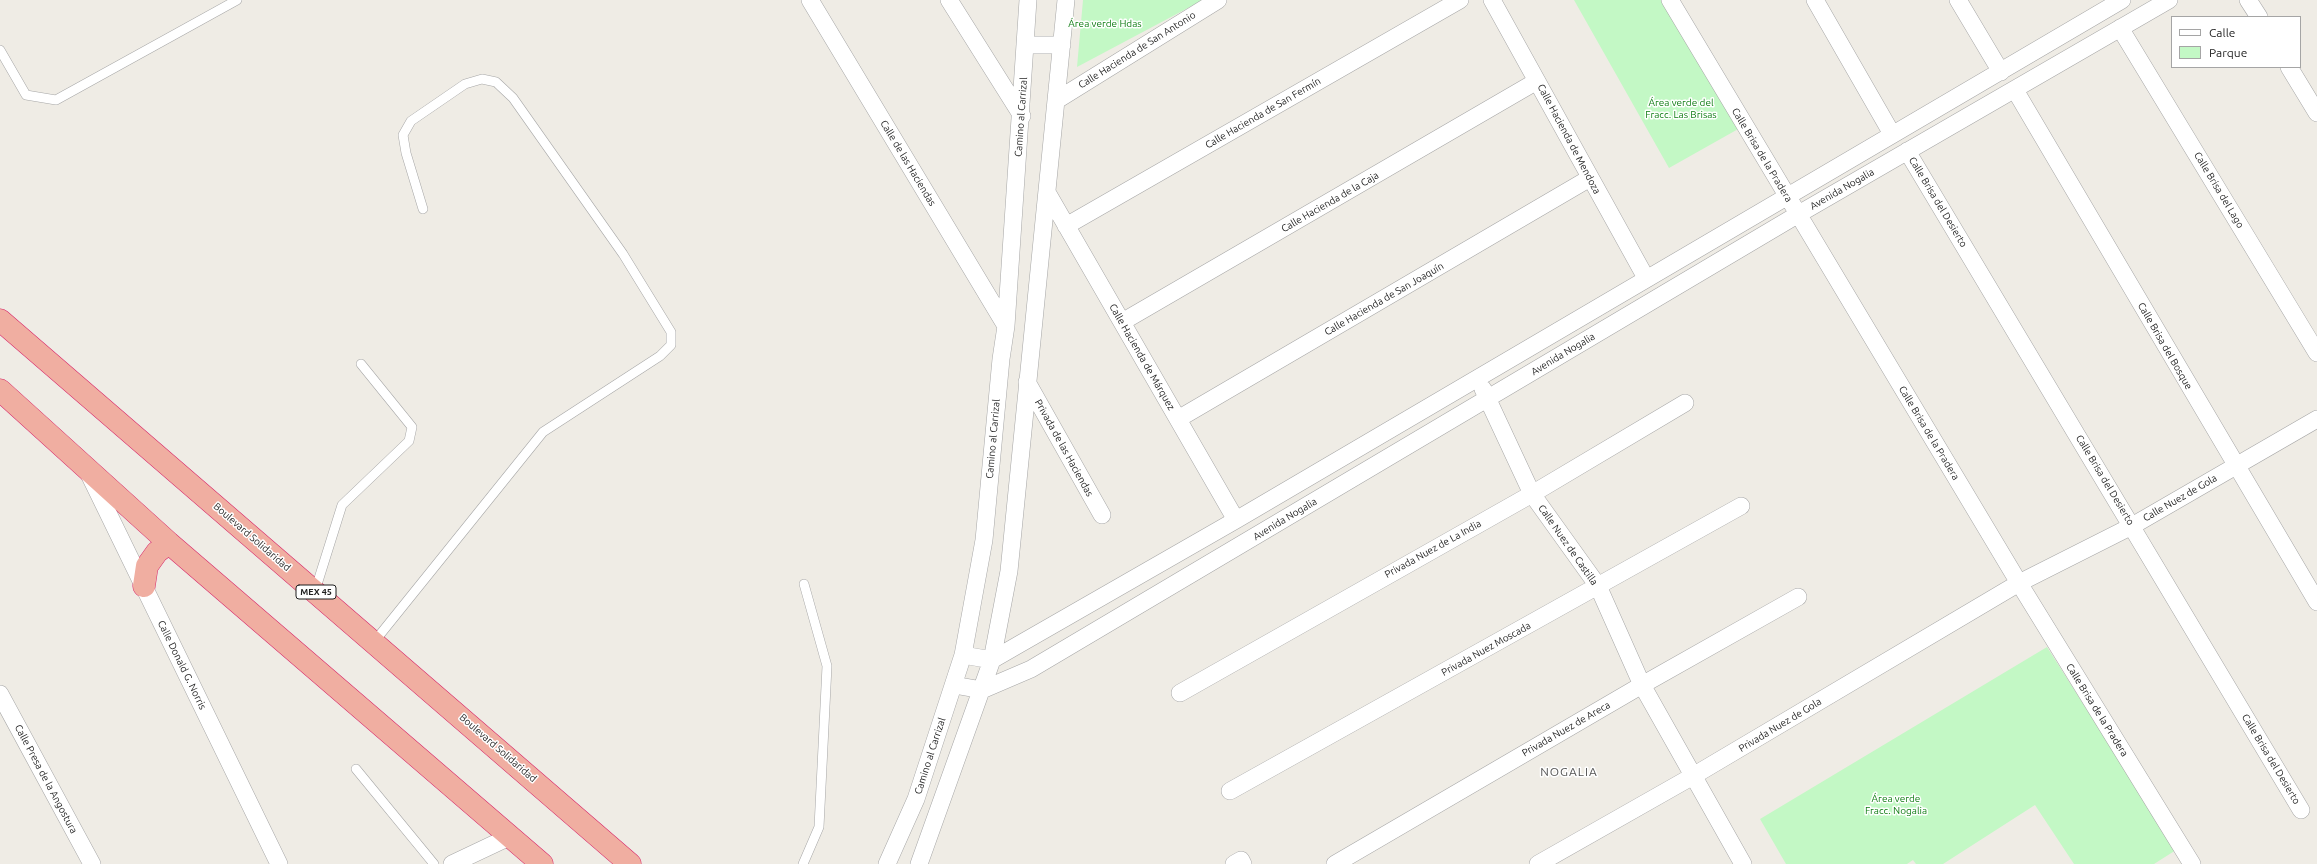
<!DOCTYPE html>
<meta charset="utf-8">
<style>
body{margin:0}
#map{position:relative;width:2317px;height:864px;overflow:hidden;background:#efece5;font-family:Ubuntu,sans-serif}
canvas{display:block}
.legend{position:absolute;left:2171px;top:16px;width:130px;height:52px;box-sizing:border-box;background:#fff;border:1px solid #a5a5a5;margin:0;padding:5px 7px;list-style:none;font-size:12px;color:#1f1f1f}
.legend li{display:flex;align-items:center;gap:8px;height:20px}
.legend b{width:20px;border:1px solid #a5a5a5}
</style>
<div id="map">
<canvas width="2317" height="864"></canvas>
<ul class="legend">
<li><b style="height:5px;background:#fff"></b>Calle</li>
<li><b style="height:11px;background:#c3f8c5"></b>Parque</li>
</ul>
</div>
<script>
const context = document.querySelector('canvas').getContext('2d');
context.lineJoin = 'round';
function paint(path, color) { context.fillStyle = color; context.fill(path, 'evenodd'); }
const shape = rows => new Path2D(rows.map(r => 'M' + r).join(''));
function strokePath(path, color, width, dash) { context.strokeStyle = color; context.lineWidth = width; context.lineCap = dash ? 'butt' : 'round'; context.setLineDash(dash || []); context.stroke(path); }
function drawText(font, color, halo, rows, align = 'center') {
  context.font = font + ' Ubuntu,sans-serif'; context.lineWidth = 3; context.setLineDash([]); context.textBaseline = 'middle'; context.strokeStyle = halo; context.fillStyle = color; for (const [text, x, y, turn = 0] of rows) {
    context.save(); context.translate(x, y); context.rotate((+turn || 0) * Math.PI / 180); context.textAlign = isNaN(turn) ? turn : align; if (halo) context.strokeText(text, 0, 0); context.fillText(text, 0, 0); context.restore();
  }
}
const park = shape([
 [1083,0,1203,0,1077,67],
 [1574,0,1662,0,1740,128,1669,168],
 [2047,647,2176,850,2154,864,2074,864,2035,805,1943,864,1916,864,1913,860,1907,864,1786,864,1760,819]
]);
const service = shape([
 [0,50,26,95,56,100,237,0],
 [315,591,342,505,409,441,412,427,361,364],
 [374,642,543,432,660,356,671,345,671,332,623,254,513,98,496,82,482,79,465,84,411,121,403,135,406,153,423,209],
 [356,769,434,864],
 [803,864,819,827,827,666,804,584]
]);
const minor = shape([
 [810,0,1006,326],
 [949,0,1022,116],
 [1492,0,1646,278],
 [1670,0,2019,583,2192,864],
 [1815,0,1892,134],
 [1958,0,2001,72],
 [2248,0,2259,17],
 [2120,28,2317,353],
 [1026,45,1062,45],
 [2289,67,2317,113],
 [2015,90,2317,602],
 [1057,100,1218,0],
 [1907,151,2301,810],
 [1048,194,1236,520],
 [1066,226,1460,0],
 [1122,322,1537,81],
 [1027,382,1102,515],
 [1483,389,1532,494,1598,586,1642,685,1743,864],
 [1178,419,1590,178],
 [89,474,279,864],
 [963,655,992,660,1018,645,1236,520,2122,0],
 [954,685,982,690,1031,669,1797,215,2169,0],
 [1180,693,1532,494,1685,403],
 [0,694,92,864],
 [1230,791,1741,506],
 [452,864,509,837],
 [887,864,916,799,963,655,984,540,1001,359,1006,326,1028,0],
 [919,864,992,660,1009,571,1066,0],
 [1234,864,1241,860,1243,864],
 [1335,864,1642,685,1798,597],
 [1538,864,1693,776,2019,583,2132,526,2317,419]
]);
const trunk = shape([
 [0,320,630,864],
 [0,390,169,543,542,864],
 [144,586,147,566,157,552,169,543]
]);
const shields = [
 [316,592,40]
];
const shieldNames = [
 ["MEX 45",316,592]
];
const parkNames = [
 ["Área verde Hdas",1105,24],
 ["Área verde del",1681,103],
 ["Fracc. Las Brisas",1681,115],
 ["Área verde",1896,799],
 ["Fracc. Nogalia",1896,811]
];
const streetNames = [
 ["Calle Hacienda de San Antonio",1137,50,-32],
 ["Calle Hacienda de San Fermín",1263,113,-30],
 ["Camino al Carrizal",1021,117,-86],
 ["Calle Hacienda de Mendoza",1569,139,62],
 ["Calle Brisa de la Pradera",1762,155,59],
 ["Calle de las Haciendas",908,163,59],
 ["Avenida Nogalia",1842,189,-30],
 ["Calle Brisa del Lago",2219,190,59],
 ["Calle Hacienda de la Caja",1330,202,-30],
 ["Calle Brisa del Desierto",1938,202,59],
 ["Calle Hacienda de San Joaquín",1384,299,-30],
 ["Calle Brisa del Bosque",2165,346,60],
 ["Avenida Nogalia",1563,354,-31],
 ["Calle Hacienda de Márquez",1142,357,60],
 ["Calle Brisa de la Pradera",1929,433,59],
 ["Camino al Carrizal",993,439,-85],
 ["Privada de las Haciendas",1064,448,61],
 ["Calle Brisa del Desierto",2105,480,59],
 ["Calle Nuez de Gola",2180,498,-30],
 ["Avenida Nogalia",1285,519,-31],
 ["Boulevard Solidaridad",252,537,41],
 ["Calle Nuez de Castilla",1568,545,55],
 ["Privada Nuez de La India",1433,549,-29],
 ["Privada Nuez Moscada",1486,649,-29],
 ["Calle Donald G. Norris",182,665,64],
 ["Calle Brisa de la Pradera",2097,710,58],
 ["Privada Nuez de Gola",1780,725,-31],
 ["Privada Nuez de Areca",1566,729,-30],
 ["Boulevard Solidaridad",498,748,41],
 ["Camino al Carrizal",930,756,-72],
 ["Calle Brisa del Desierto",2271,759,59],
 ["Calle Presa de la Angostura",46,779,62]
];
const quarterNames = [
 ["NOGALIA",1569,772]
];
paint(park, '#c3f8c5');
strokePath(service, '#a6a6a6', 10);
strokePath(minor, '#a6a6a6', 18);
strokePath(trunk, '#d7286b', 23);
strokePath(service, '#fff', 9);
strokePath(minor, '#fff', 17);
strokePath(trunk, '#f0aea1', 22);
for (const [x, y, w] of shields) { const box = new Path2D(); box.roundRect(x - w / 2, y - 7, w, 14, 3); context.fillStyle = '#fff'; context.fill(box); strokePath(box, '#1f1f1f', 1); }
drawText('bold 9px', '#1f1f1f', null, shieldNames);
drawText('10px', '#0e7c12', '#fff', parkNames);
drawText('10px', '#1f1f1f', '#fff', streetNames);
context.letterSpacing = '1px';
drawText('12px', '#525252', '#fff', quarterNames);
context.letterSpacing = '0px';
</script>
